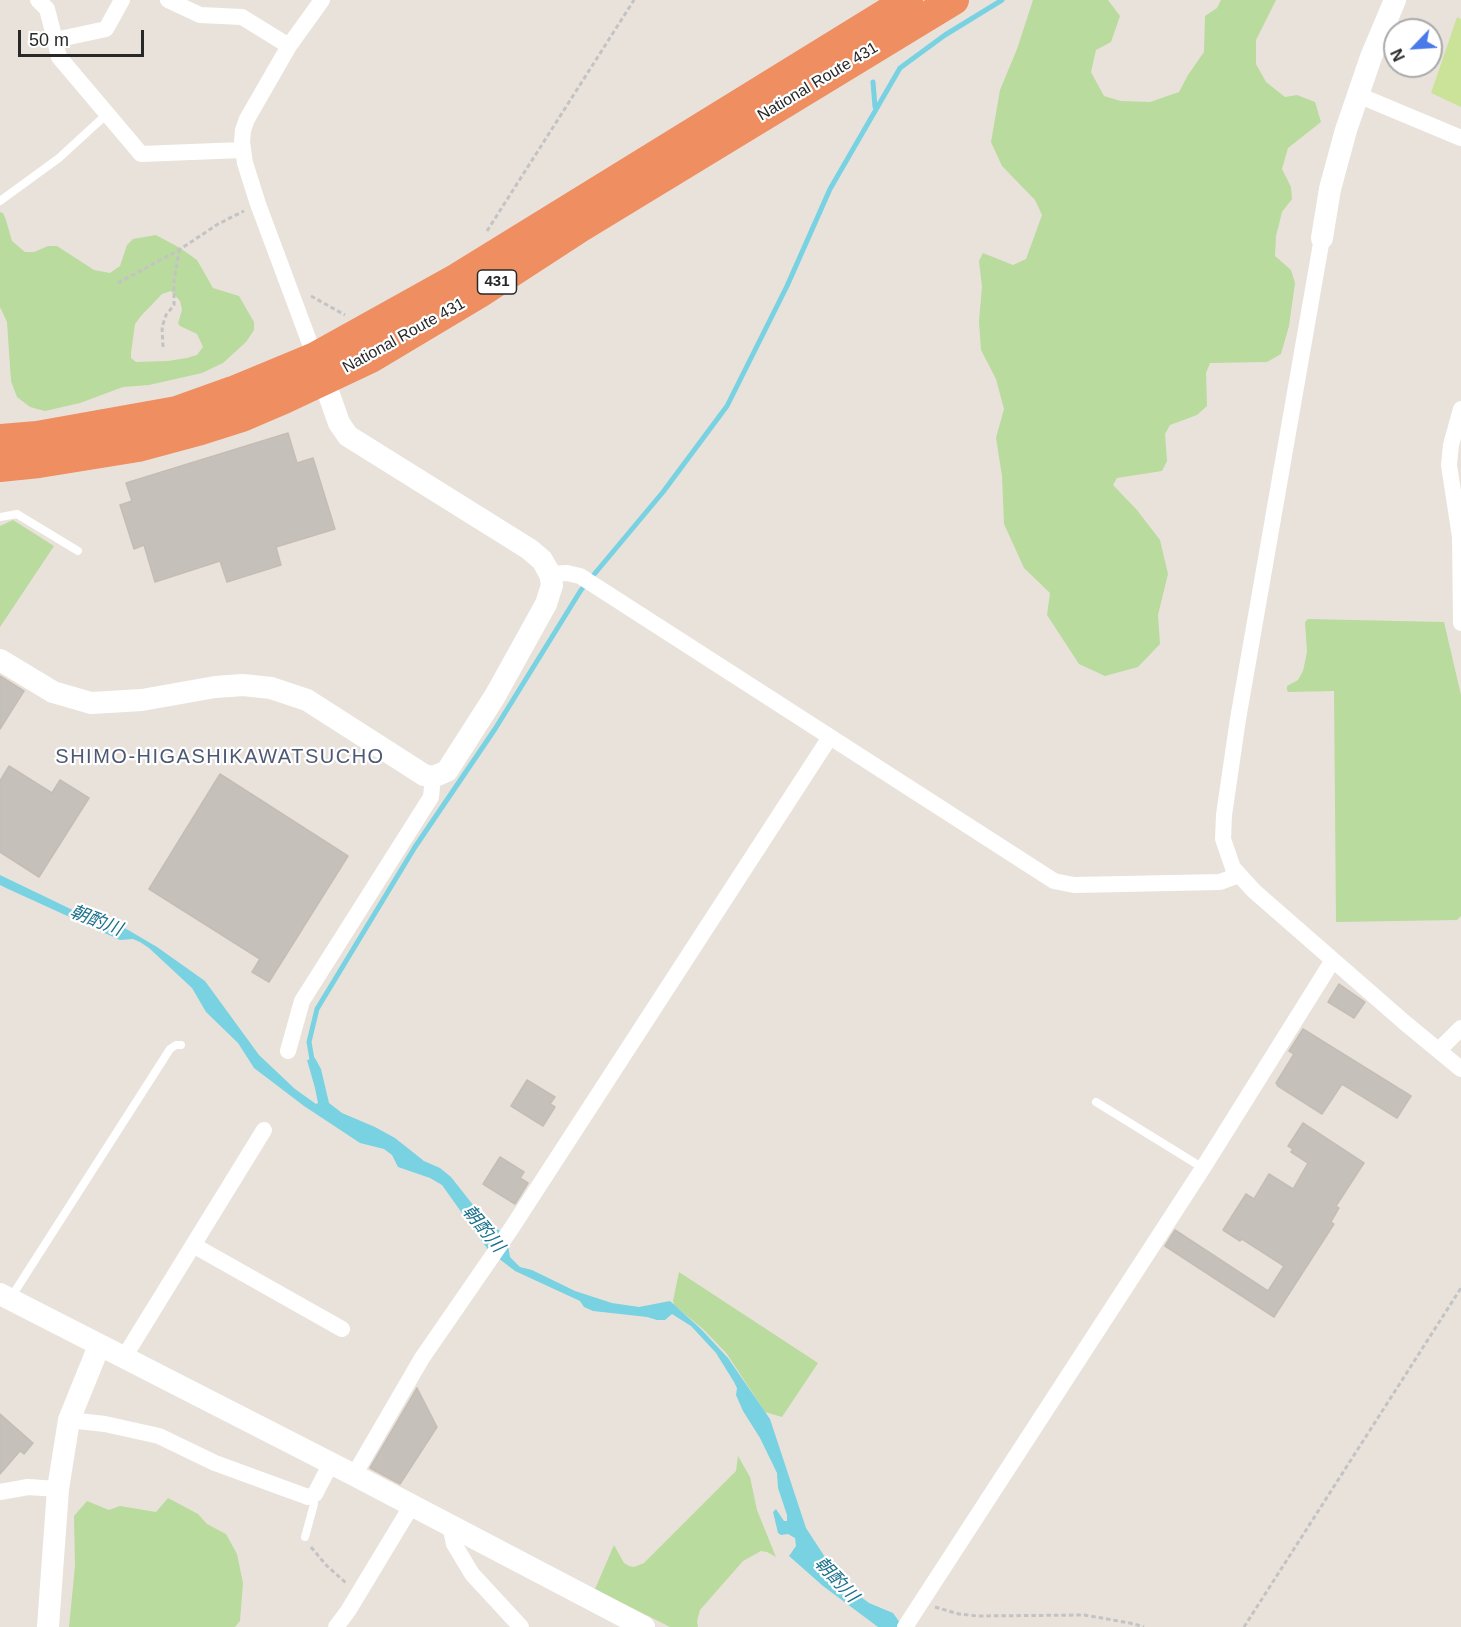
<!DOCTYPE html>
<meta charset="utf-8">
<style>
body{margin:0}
#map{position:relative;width:1461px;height:1627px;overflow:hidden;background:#e9e2db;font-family:Helvetica,sans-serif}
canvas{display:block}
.north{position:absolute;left:1383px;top:18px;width:60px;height:60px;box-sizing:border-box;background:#fff;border:2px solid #a9a9a9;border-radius:50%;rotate:245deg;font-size:16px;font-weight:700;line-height:24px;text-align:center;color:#282828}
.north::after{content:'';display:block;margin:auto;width:21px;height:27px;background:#4a7ae8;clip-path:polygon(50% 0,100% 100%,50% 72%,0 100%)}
.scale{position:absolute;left:18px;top:30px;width:126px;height:27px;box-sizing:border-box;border:3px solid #282828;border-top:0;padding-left:8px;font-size:18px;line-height:21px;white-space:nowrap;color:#282828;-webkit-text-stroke:4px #fff;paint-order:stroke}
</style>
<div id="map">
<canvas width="1461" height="1627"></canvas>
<div class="north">N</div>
<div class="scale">50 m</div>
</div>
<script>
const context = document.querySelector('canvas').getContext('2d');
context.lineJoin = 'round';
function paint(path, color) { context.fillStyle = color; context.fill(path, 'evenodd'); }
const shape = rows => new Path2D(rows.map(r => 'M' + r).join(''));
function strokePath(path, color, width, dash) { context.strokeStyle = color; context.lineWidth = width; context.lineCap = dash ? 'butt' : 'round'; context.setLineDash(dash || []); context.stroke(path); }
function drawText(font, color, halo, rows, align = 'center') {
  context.font = font + ' Helvetica,"Noto Sans JP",sans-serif'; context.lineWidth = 4.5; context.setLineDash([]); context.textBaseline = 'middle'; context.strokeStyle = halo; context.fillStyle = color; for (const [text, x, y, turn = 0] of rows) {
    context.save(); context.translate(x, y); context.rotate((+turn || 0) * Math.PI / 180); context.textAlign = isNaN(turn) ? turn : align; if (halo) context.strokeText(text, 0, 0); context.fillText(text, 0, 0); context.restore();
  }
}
const green = shape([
 [1033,0,1108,0,1120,16,1111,42,1096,50,1091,72,1104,96,1121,101,1150,102,1179,92,1188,75,1204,52,1205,16,1217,8,1221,0,1276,0,1256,40,1256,64,1266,82,1285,97,1297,95,1315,102,1321,122,1288,148,1282,169,1291,187,1292,199,1282,212,1276,236,1275,256,1291,270,1295,283,1289,326,1281,354,1267,362,1210,363,1206,373,1207,406,1197,415,1170,425,1165,434,1167,461,1162,471,1117,478,1113,485,1137,510,1160,540,1168,574,1158,615,1160,644,1138,667,1105,676,1079,664,1062,638,1047,615,1050,593,1024,568,1004,524,1002,476,996,438,1004,409,996,379,981,350,979,321,982,287,979,261,983,253,1013,265,1026,259,1042,215,1035,200,1002,166,991,142,1000,90,1017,49],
 [0,212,3,213,6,220,12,241,25,252,34,252,48,246,57,246,94,270,110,273,120,266,127,245,133,239,156,235,180,248,197,260,213,288,239,296,254,322,254,330,246,342,223,363,202,373,149,385,123,387,80,403,45,411,30,407,17,397,11,381,7,322,0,307],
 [171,291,180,301,182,310,178,323,180,326,197,334,203,347,197,355,187,358,168,361,136,362,131,358,131,353,135,324,141,316,162,294],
 [13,520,54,546,0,627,0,526],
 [1308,619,1444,622,1461,695,1461,916,1457,920,1336,922,1334,691,1288,692,1287,690,1287,686,1298,680,1303,671,1307,652,1305,622],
 [679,1272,818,1363,782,1417,765,1412,727,1354,703,1329,674,1305,673,1301],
 [738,1456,750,1477,757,1510,776,1557,767,1552,761,1551,743,1561,700,1610,697,1621,698,1627,670,1627,595,1589,614,1545,624,1563,629,1566,634,1567,644,1563,736,1471],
 [168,1498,198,1514,207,1524,226,1534,237,1554,243,1583,240,1621,235,1627,69,1627,75,1566,74,1516,87,1501,109,1510,120,1506,156,1512]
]);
const pitch = shape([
 [1457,17,1461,19,1461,107,1431,93]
]);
const water = shape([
 [0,875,81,914,106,917,157,947,205,981,259,1055,295,1089,316,1104,318,1103,315,1088,307,1060,315,1058,321,1069,329,1103,342,1113,375,1127,395,1138,424,1161,440,1168,451,1177,481,1215,501,1232,508,1245,510,1257,520,1267,532,1270,575,1291,612,1303,639,1307,670,1301,701,1329,728,1358,770,1419,806,1528,836,1574,844,1584,869,1603,893,1613,903,1627,878,1627,823,1586,789,1556,796,1546,795,1538,788,1534,781,1535,778,1533,773,1512,776,1509,784,1521,787,1521,787,1515,778,1488,777,1473,760,1438,743,1411,736,1395,737,1388,734,1382,716,1353,691,1326,672,1314,665,1320,657,1320,647,1317,593,1311,584,1307,580,1301,515,1271,489,1251,442,1185,430,1178,398,1167,392,1155,384,1149,360,1143,351,1137,304,1106,254,1068,238,1043,206,1012,192,988,149,948,140,942,133,939,120,940,6,888,0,885]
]);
const stream = shape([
 [873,82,875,107],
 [313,1065,309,1042,317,1009,415,847,495,729,581,590,663,492,727,406,787,286,830,189,900,68,945,35,1002,0]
]);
const building = shape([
 [288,433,297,463,313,458,335,529,276,547,281,565,227,582,220,561,155,582,144,545,134,549,120,505,132,501,126,483,288,433],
 [0,676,24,691,0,729,0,676],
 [9,766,52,793,60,780,89,798,39,877,0,852,0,781,9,766],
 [220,774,348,856,269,982,252,972,260,959,149,889,220,774],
 [1339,984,1365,1002,1354,1018,1328,1002,1339,984],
 [1303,1029,1411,1096,1397,1118,1342,1084,1322,1114,1278,1086,1276,1083,1294,1054,1289,1051,1303,1029],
 [527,1080,555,1097,550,1104,555,1107,543,1126,511,1106,527,1080],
 [1303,1123,1364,1163,1336,1206,1339,1208,1331,1222,1334,1224,1274,1317,1165,1246,1175,1230,1268,1291,1284,1266,1242,1239,1240,1241,1223,1230,1246,1194,1254,1199,1269,1174,1293,1189,1308,1163,1291,1152,1293,1149,1288,1146,1303,1123],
 [500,1157,524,1172,520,1178,528,1183,515,1204,483,1184,500,1157],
 [417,1388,437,1427,400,1484,370,1468,417,1388],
 [0,1414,33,1443,24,1454,20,1451,0,1474,0,1414]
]);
const path = shape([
 [487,231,634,0],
 [118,283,179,250,218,224,244,211],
 [311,296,345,315],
 [163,347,162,327,166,315,174,305,174,280,179,251],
 [311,1547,327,1566,346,1583],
 [935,1607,959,1614,977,1616,1084,1615,1130,1623,1144,1627],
 [1244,1627,1461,1288]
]);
const lane = shape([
 [0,201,59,158,107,114],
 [0,517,17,514,78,551],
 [1096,1102,1203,1168],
 [10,1299,170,1049,176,1045,181,1045],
 [305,1537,314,1504,313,1496]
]);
const street = shape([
 [38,0,47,9,55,40],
 [122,0,106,29,55,40,59,57,141,154,242,150],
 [168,0,200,15,242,17,289,46],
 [1358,95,1461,138],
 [1322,238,1238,719,1224,815,1223,839,1233,868,1254,891,1404,1022,1461,1069],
 [315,357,258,204,245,163,242,142,243,130,247,119,289,46,322,0],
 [1461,409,1451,445,1449,465,1460,537,1461,623],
 [550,574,567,573,580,576,1054,881,1074,885,1220,882,1239,875],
 [1439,1050,1461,1028],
 [288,1051,302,1001,431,797,433,777],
 [193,1245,342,1329],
 [123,1359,264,1130],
 [69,1420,105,1424,159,1436,215,1463,308,1497,315,1494,331,1463],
 [354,1475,422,1358,511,1229,830,737],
 [0,1492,28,1487,58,1489],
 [450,1525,454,1544,472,1574,521,1627],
 [336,1627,348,1611,412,1505],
 [905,1627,1203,1168,1333,960]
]);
const secondary = shape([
 [1322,238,1330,189,1346,130,1371,57,1395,0],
 [0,660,53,692,91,703,142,700,215,687,243,685,271,688,307,700,424,775,433,777,447,771,495,696,546,604,552,585,550,574,542,560,529,549,348,436,339,423,319,366],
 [0,1294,354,1475,644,1627],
 [48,1627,58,1489,69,1420,99,1346]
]);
const highway = shape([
 [0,439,37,436,177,411,233,391,315,357,457,278,908,0],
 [0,467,39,463,138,447,201,430,242,417,284,399,371,358,478,294,581,227,954,0]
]);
const shields = [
 [497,282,39]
];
const shieldNames = [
 ["431",497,282]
];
const streetNames = [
 ["National Route 431",818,82,-31],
 ["National Route 431",404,336,-29]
];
const waterNames = [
 ["朝酌川",96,921,21],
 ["朝酌川",483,1229,51],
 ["朝酌川",836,1580,47]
];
const quarterNames = [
 ["SHIMO-HIGASHIKAWATSUCHO",220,757]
];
paint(green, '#b9db9d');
paint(pitch, '#cbe299');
paint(water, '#78d2e2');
strokePath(stream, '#78d2e2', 5);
paint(building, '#c5c0ba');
strokePath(building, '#c4bdb5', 1.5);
strokePath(path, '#c3c3c3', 3, [4.5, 3]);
strokePath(lane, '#fff', 8);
strokePath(street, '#fff', 16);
strokePath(secondary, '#fff', 22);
strokePath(highway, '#ee8e61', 30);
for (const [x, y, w] of shields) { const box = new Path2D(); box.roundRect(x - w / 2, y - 12, w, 24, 4.5); context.fillStyle = '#fff'; context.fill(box); strokePath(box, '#282828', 1.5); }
drawText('bold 15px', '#282828', null, shieldNames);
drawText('16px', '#282828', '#fff', streetNames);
drawText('italic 18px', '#1a718b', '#fff', waterNames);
context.letterSpacing = '1.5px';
drawText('20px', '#4d5974', '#fff', quarterNames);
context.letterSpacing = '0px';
</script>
